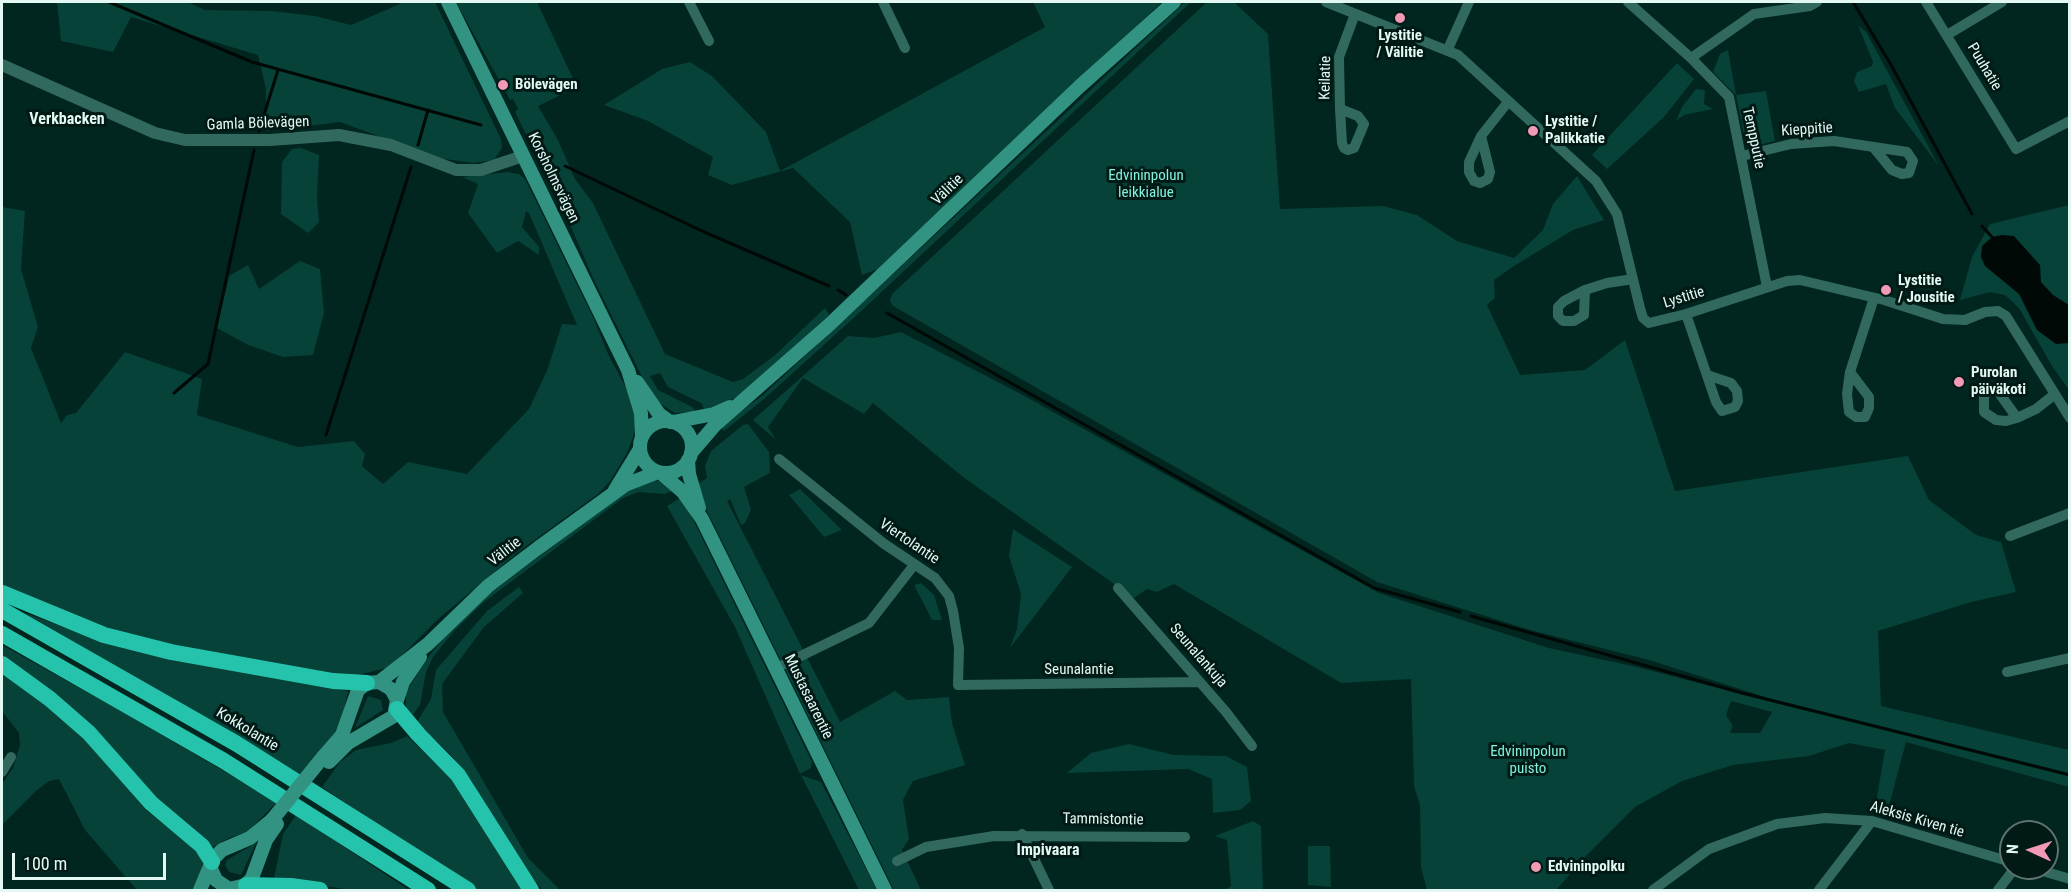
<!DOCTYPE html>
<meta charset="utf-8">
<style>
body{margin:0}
#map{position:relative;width:2071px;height:892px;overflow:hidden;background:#01251f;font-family:"Roboto Condensed",sans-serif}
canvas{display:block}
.frame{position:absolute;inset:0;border:3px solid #e4f8f3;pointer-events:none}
.north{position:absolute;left:1999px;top:820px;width:60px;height:60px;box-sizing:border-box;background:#011a16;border:2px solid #5c736e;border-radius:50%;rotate:273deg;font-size:16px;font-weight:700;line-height:24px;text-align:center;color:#e4f8f3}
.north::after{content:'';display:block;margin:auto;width:21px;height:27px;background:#f09ab6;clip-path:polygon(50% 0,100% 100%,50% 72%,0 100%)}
.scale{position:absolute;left:12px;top:853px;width:154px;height:27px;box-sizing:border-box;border:3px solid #e4f8f3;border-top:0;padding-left:8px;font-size:18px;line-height:21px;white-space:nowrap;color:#e4f8f3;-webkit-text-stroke:4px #011a16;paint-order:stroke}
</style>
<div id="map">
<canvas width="2071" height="892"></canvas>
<div class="frame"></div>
<div class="north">N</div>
<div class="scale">100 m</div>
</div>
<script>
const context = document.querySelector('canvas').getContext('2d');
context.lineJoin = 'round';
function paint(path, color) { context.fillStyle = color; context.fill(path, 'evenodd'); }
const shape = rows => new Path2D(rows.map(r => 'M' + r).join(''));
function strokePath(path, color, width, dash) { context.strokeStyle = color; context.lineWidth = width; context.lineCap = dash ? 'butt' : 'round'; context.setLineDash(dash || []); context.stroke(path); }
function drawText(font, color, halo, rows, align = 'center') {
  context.font = font + ' "Roboto Condensed",sans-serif'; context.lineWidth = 6; context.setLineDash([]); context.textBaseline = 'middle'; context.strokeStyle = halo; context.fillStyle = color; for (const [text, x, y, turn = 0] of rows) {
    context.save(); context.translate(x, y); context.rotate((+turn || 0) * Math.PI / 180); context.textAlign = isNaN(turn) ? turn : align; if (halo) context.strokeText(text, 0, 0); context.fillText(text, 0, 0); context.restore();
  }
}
const green = shape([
 [57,2,188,2,205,10,272,11,315,16,351,25,400,4,399,2,435,2,501,139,502,148,494,160,473,163,438,158,340,122,266,131,266,89,258,55,131,17,113,52,61,41],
 [456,2,537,2,577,87,538,106,558,140,575,179,593,203,665,354,733,382,743,379,774,356,825,308,829,315,737,397,705,410,701,403,668,387,660,373,650,376,658,390,694,408,695,412,675,413,659,403,647,387,593,278,568,220,515,112,518,109,513,99,510,100],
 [1033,2,1162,2,878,269,862,275,850,222,793,168,732,185,708,175,713,157,648,121,604,105,662,69,690,62,712,76,766,132,780,171,1045,27],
 [1185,2,1191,2,857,315,764,399,724,431,720,426,762,396],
 [1207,2,1234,2,1268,34,1280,209,1383,206,1417,215,1457,241,1514,258,1543,230,1553,204,1577,176,1604,220,1573,230,1514,266,1494,280,1495,298,1487,305,1520,375,1585,370,1625,340,1675,491,1908,456,1929,500,1976,535,2001,542,2016,592,1971,602,1878,631,1881,706,2069,750,2069,787,1906,742,1886,817,1874,814,1885,750,1849,743,1809,756,1733,765,1682,781,1635,807,1586,856,1556,890,1427,890,1421,867,1420,805,1414,786,1411,679,1341,683,1174,584,1157,592,1147,589,1134,598,963,477,873,403,864,414,803,378,768,427,776,440,753,420,848,336,874,338,901,332,1021,394,1379,593,1549,648,1637,667,1815,713,1649,660,1530,630,1377,582,893,306,890,301,892,294],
 [1731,701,1772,712,1760,733,1730,733,1733,726,1726,715],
 [1858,25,1866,32,1939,166,1895,108,1886,84,1859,92,1854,81,1857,72,1872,66,1873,62],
 [1728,50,1736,95,1766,91,1775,141,1752,147,1746,145,1736,95,1713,72,1720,54],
 [1677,63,1694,79,1664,117,1607,169,1592,155],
 [1696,89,1705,90,1704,104,1713,109,1684,115,1676,121,1682,107],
 [301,148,319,155,317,197,319,222,308,233,281,214,282,162,292,149],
 [508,172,519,174,525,179,594,319,608,354,632,399,636,420,633,437,627,453,610,481,598,494,518,552,437,620,390,667,354,676,327,674,163,645,95,626,2,588,2,207,25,211,21,269,38,327,31,348,61,423,67,415,76,413,125,352,202,379,197,415,298,447,354,441,365,454,362,466,383,484,408,462,467,474,529,409,548,368,562,324,577,325,529,213,526,211,522,227,539,247,539,255,518,241,497,253,468,213,478,184,462,177],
 [2069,205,2069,390,2052,366,2019,308,2005,295,1990,292,1960,300,1972,257,1990,224],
 [300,261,320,269,324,313,313,355,283,357,248,345,217,328,229,276,248,265,259,289],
 [748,424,769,452,770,473,744,487,751,510,745,523,741,525,730,499,727,501,840,722,895,691,907,700,949,697,952,723,965,765,913,781,903,800,909,839,902,850,921,890,894,890,707,511,698,484,707,478,705,466,711,451,743,425],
 [653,480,661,481,675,490,665,494,639,492,623,498,484,602,454,631,433,657,426,672,420,705,411,717,406,710,406,692,430,655,452,628,481,600,623,494],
 [800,489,842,530,824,537,789,495],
 [682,497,812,762,811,768,800,774,735,627,667,506],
 [1013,529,1072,567,1010,648,1017,629,1021,594,1009,556],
 [921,583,934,595,942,620,932,620,914,585],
 [519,587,523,593,484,627,442,684,443,712,528,858,560,890,543,890,516,860,472,782,450,754,417,722,431,699,436,670,487,611],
 [25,613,88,636,191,662,348,691,342,721,328,746,301,775],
 [2,645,103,701,277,802,247,832,229,838,211,848,2,660],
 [2,671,37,695,83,738,147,811,196,849,203,863,200,879,193,890,137,890,85,830,59,779,49,781,36,791,2,825,2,784,13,768,20,745,19,733,2,711],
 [368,696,381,700,383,710,355,728],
 [407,736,453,779,525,890,477,890,322,787,340,762,356,750,391,743],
 [1129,744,1174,755,1226,756,1247,767,1251,801,1240,810,1213,813,1212,779,1188,769,1067,773,1091,753],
 [801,775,821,782,877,890,859,890],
 [296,815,409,890,350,890,274,878,283,834],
 [1253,821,1261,826,1263,890,1225,890,1231,886,1227,840,1215,836],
 [256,843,241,875,229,872,225,865,227,860],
 [1308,846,1330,846,1331,887,1308,885]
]);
const water = shape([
 [2002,235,2014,236,2040,265,2041,282,2053,295,2069,305,2069,343,2056,344,2037,330,2019,294,1985,266,1981,257,1982,246,1992,237]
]);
const stream = shape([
 [109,2,252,62,481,125],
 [1853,2,1890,63,1972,214],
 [259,131,278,70],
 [418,145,428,110],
 [565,166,702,231,829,286],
 [1982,226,1992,237],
 [838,290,846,295],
 [887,313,1374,588,1460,612],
 [174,393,208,364,254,150],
 [326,435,411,167],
 [1471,616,1742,693,2070,775]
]);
const minor = shape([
 [689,2,709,41],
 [883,2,905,48],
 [1326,2,1458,55,1596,181,1617,214,1640,308,1643,318,1649,323,1686,314,1787,281,1800,280,1884,300,1943,319,1965,320,1985,312,1998,311,2006,316,2070,418],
 [1628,2,1691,58,1729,97,1767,287],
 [1926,2,2016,149,2070,121],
 [1947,35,2002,2],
 [1448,49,1469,2],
 [1691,58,1754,14,1810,6,1817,2],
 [1340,109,1358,116,1364,124,1354,148,1348,150,1344,148,1342,143,1340,109,1339,57,1355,14],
 [1481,136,1490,172,1488,179,1480,183,1474,181,1469,172,1469,162,1481,136,1508,102],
 [1742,156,1791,144,1834,141,1907,152,1913,161,1909,173,1902,174,1892,170,1874,148],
 [1585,290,1584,315,1574,321,1563,321,1558,316,1558,307,1564,301,1585,290,1607,283,1633,279],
 [1686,314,1716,402,1722,411,1735,407,1738,401,1737,391,1731,383,1707,375],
 [1850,372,1869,397,1869,408,1865,417,1856,417,1849,412,1847,394,1850,372,1874,298],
 [2017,418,1997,390,1984,394,1984,412,1996,420,2006,421,2017,418,2036,409,2055,394],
 [779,459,883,543,935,578,949,596,953,611,959,648,958,685,1199,682],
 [2010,536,2070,513],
 [1118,588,1226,712,1252,746],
 [776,668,869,623,914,565],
 [2007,672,2070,658],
 [2,772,11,757],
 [1022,834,1049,890],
 [897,861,926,847,994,836,1185,837],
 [2032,868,2070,879],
 [1653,890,1709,849,1777,824,1825,818,1872,821,2011,862],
 [1819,890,1872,821],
 [1998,890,2015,868]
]);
const tertiary = shape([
 [2,65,155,133,185,140,270,140,339,135,391,145,456,170,481,170,523,156]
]);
const secondary = shape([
 [448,2,628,370,641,413,642,437],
 [637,382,659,414,670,422],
 '640 447a26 26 0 1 1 52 0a26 26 0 1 1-52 0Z',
 [673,422,714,414,730,407],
 [691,453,715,425,830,324,1080,86,1174,2],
 [688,460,689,474,699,508],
 [661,473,683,492,702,519,885,890],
 [615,490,640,449],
 [379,682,428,644,488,586,538,548,625,485,658,472],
 [397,700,403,682,420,657],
 [323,757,342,735,358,690,367,683,379,682,391,689,397,700,394,716,348,743,329,762],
 [211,869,216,880,229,889,246,885,252,878,266,840,277,824],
 [200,890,213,859,222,850,250,838,272,820]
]);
const trunk = shape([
 [2,593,104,635,171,652,333,681,367,683],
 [2,610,237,744,468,890],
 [2,634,224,761,428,890],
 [2,664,50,699,89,733,151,803,202,846,212,862],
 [397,709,418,734,458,775,531,890],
 [246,885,291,886,320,890]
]);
const secondaryBridge = shape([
 [272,820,323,757]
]);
const markers = [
 [1400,18,6,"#f09ab6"],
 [503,85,6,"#f09ab6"],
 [1533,131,6,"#f09ab6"],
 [1886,290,6,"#f09ab6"],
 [1959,382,6,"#f09ab6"],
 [1536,867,6,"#f09ab6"]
];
const poiNames = [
 ["Lystitie",1400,36,"center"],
 ["/ Välitie",1400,53,"center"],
 ["Bölevägen",515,85],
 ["Lystitie /",1545,122],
 ["Palikkatie",1545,139],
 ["Lystitie",1898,281],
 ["/ Jousitie",1898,298],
 ["Purolan",1971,373],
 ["päiväkoti",1971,390],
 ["Edvininpolku",1548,867]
];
const streetNames = [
 ["Puuhatie",1984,67,59],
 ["Keilatie",1326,78,-89],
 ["Gamla Bölevägen",258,124,-2],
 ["Kieppitie",1807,130,-4],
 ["Tempputie",1753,138,78],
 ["Korsholmsvägen",553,178,64],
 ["Välitie",948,190,-44],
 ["Lystitie",1684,298,-17],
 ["Viertolantie",909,542,34],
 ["Välitie",505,552,-38],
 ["Seunalankuja",1198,656,49],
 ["Seunalantie",1079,670],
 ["Mustasaarentie",808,697,64],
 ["Kokkolantie",247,730,31],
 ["Tammistontie",1103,820,1],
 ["Aleksis Kiven tie",1917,820,16]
];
const parkNames = [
 ["Edvininpolun",1146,176],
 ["leikkialue",1146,193],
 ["Edvininpolun",1528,752],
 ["puisto",1528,769]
];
const neighbourhoodNames = [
 ["Verkbacken",67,120],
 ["Impivaara",1048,851]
];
paint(green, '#064238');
paint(water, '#000906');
strokePath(stream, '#000906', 3);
strokePath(minor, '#31695e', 10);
strokePath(tertiary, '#31695e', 12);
strokePath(secondary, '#329382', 14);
strokePath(trunk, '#25c3ab', 16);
strokePath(secondaryBridge, '#329382', 14);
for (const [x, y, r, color] of markers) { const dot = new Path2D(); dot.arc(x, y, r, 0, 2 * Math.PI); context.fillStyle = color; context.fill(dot); strokePath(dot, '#011a16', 2); }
drawText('bold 15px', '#e4f8f3', '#011a16', poiNames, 'left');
drawText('15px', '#e4f8f3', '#011a16', streetNames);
drawText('15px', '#82f1db', '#011a16', parkNames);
drawText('bold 16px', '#e4f8f3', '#011a16', neighbourhoodNames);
</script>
